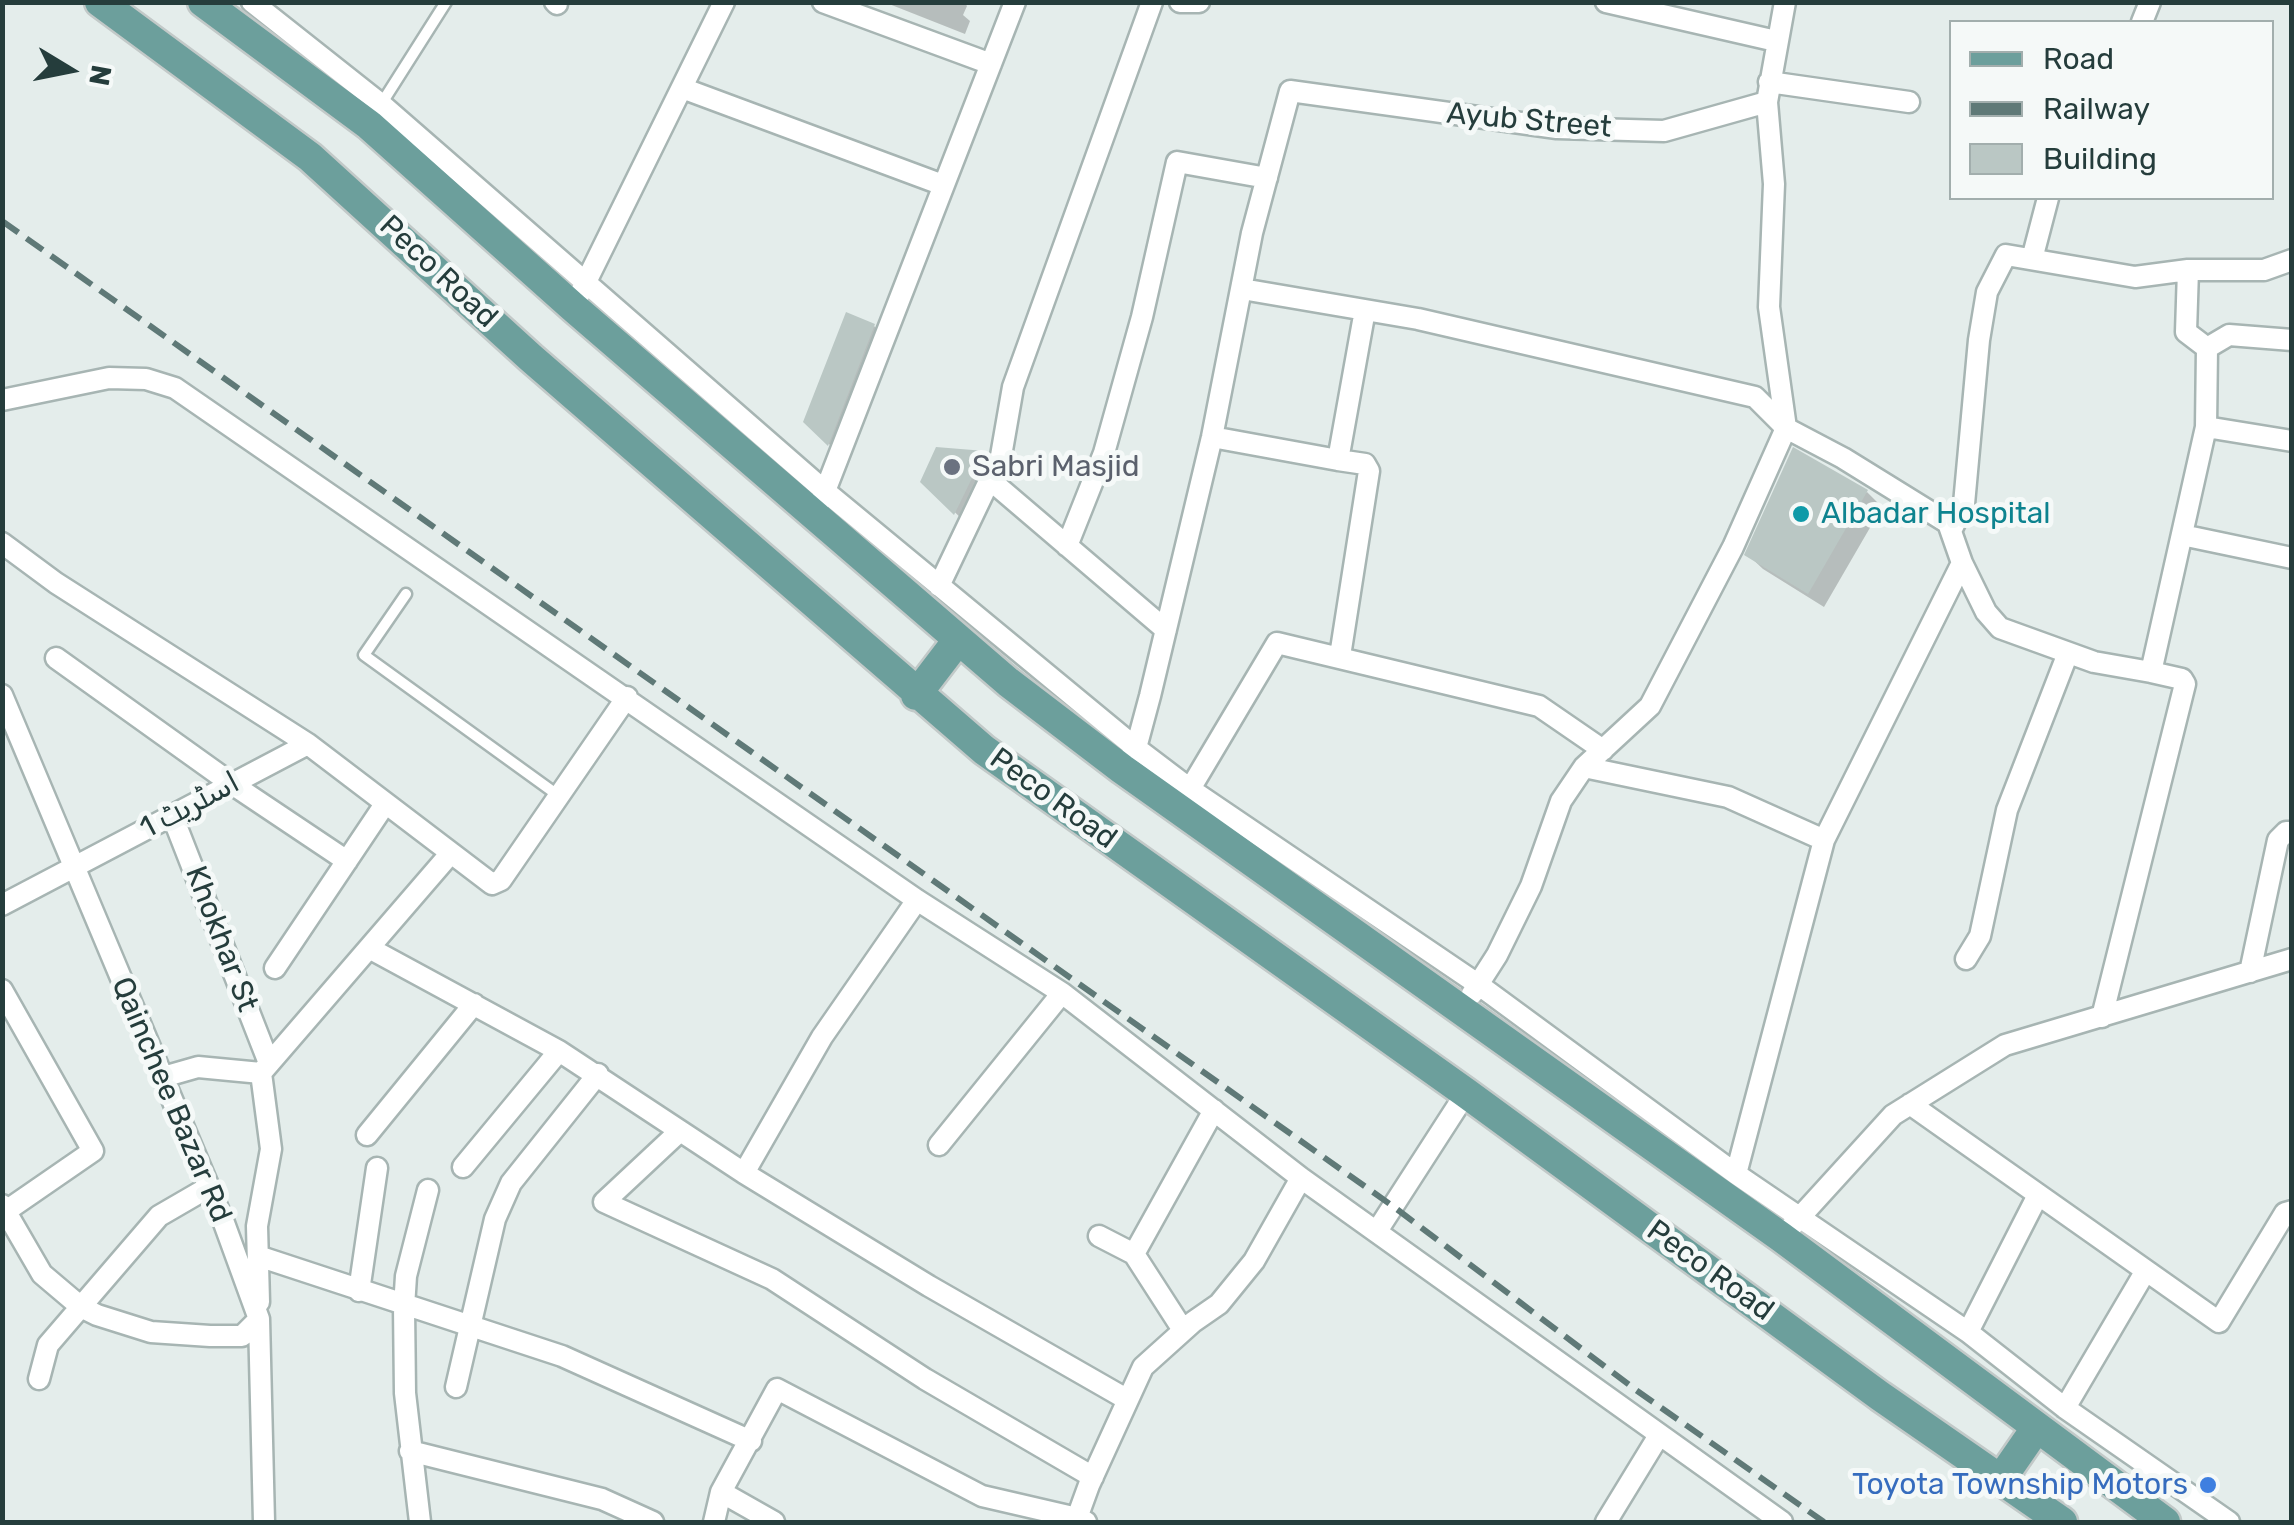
<!DOCTYPE html>
<meta charset="utf-8">
<style>
body{margin:0}
#map{position:relative;width:2294px;height:1525px;overflow:hidden;background:#e4edeb;font-family:Rubik,sans-serif}
canvas{display:block}
.frame{position:absolute;inset:0;border:5px solid #253d3c;pointer-events:none}
.legend{position:absolute;left:1949px;top:20px;width:325px;height:180px;box-sizing:border-box;background:#f5f9f8;border:2px solid #a2aead;margin:0;padding:12px 18px;list-style:none;font-size:30px;color:#253d3c}
.legend li{display:flex;align-items:center;gap:20px;height:50px}
.legend b{width:50px;border:2px solid #a2aead}
.north{position:absolute;left:20px;top:20px;width:100px;height:100px;-webkit-text-stroke:8px #f5f9f8;paint-order:stroke;rotate:100deg;font-size:28px;font-weight:700;line-height:40px;text-align:center;color:#253d3c}
.north::after{content:'';display:block;margin:auto;width:35px;height:45px;background:#253d3c;clip-path:polygon(50% 0,100% 100%,50% 72%,0 100%)}
</style>
<div id="map">
<canvas width="2294" height="1525"></canvas>
<div class="frame"></div>
<ul class="legend">
<li><b style="height:12px;background:#6c9f9c"></b>Road</li>
<li><b style="height:12px;background:#5f7977"></b>Railway</li>
<li><b style="height:28px;background:#bac7c4"></b>Building</li>
</ul>
<div class="north">N</div>
</div>
<script>
const context = document.querySelector('canvas').getContext('2d');
context.lineJoin = 'round';
function paint(path, color) { context.fillStyle = color; context.fill(path, 'evenodd'); }
const shape = rows => new Path2D(rows.map(r => 'M' + r).join(''));
function strokePath(path, color, width, dash) { context.strokeStyle = color; context.lineWidth = width; context.lineCap = dash ? 'butt' : 'round'; context.setLineDash(dash || []); context.stroke(path); }
function drawText(font, color, halo, rows, align = 'center') {
  context.font = font + ' Rubik,Cairo,sans-serif'; context.lineWidth = 10; context.setLineDash([]); context.textBaseline = 'middle'; context.strokeStyle = halo; context.fillStyle = color; for (const [text, x, y, turn = 0] of rows) {
    context.save(); context.translate(x, y); context.rotate((+turn || 0) * Math.PI / 180); context.textAlign = isNaN(turn) ? turn : align; if (halo) context.strokeText(text, 0, 0); context.fillText(text, 0, 0); context.restore();
  }
}
const shadow = shape([
 [884,2,964,2,967,6,963,15,970,21,965,34],
 [874,326,883,336,838,453,806,421],
 [983,454,998,468,970,527,923,481],
 [1867,492,1882,507,1824,607,1763,569,1747,554]
]);
const building = shape([
 [846,312,875,324,828,446,803,422],
 [936,447,985,451,954,515,920,482],
 [1793,447,1868,490,1808,594,1744,555]
]);
const service = shape([
 [380,106,446,2],
 [406,594,364,655,559,796]
]);
const minor = shape([
 [252,2,381,104,826,492,1136,748,1190,789,1479,985,1736,1174],
 [555,2,557,4],
 [823,2,991,64],
 [1180,2,1199,2],
 [1606,2,1776,41],
 [2142,22,2150,2],
 [1769,82,1909,102],
 [682,88,943,185],
 [2032,259,2048,198],
 [1242,289,1418,319,1755,397,1786,428,1843,458,1948,523,1962,563,1824,840,1736,1174,1968,1332,2065,1408,2229,1522],
 [581,292,724,2],
 [2207,348,2229,335,2292,340],
 [2,400,109,378,146,379,175,388,917,900,1062,993,1301,1178,1782,1522],
 [2206,427,2292,441],
 [1212,437,1338,460],
 [989,479,1166,630],
 [822,499,1015,2],
 [1951,531,1964,504,1979,340,1987,292,2006,255,2135,277,2188,270,2264,270,2292,260],
 [2182,535,2292,558],
 [2,543,56,583,308,744,492,884,501,880,627,697],
 [1067,546,1104,453,1142,317,1177,162,1267,178],
 [1962,563,1986,612,2000,628,2094,662,2151,672,2206,427,2207,348,2186,332,2188,270],
 [939,586,1001,456,1013,387,1152,2],
 [1340,656,1369,471,1365,464,1338,460,1365,310],
 [56,658,232,784,347,861],
 [2,695,224,1223,259,1319,264,1522],
 [1131,756,1136,748,1150,696,1212,437,1252,233,1290,91,1557,128,1664,131,1767,102],
 [1584,767,1728,797,1824,840],
 [1190,789,1277,643,1539,706,1603,750],
 [172,815,269,1063],
 [2,905,308,744],
 [369,948,559,1051,744,1173,929,1286,1128,1400],
 [1966,959,1980,936,2007,810,2068,653],
 [275,968,385,804],
 [2250,972,2278,840,2286,832,2292,832],
 [2,990,93,1151,6,1211],
 [1472,994,1497,955,1531,886,1561,801,1584,767,1650,706,1733,547,1786,428,1769,307,1774,184,1767,102,1785,2],
 [2102,1017,2185,684,2182,679,2151,672],
 [163,1077,198,1067,261,1073],
 [1910,1104,2219,1322,2285,1213,2292,1211],
 [680,1131,604,1202,772,1279,925,1379,1093,1477],
 [367,1135,474,1004],
 [939,1145,1062,993],
 [463,1167,559,1051],
 [744,1173,822,1037,917,900],
 [2,1205,42,1274,81,1307,97,1315,151,1332,210,1336,242,1336,259,1319],
 [1791,1227,1893,1115,2005,1045,2292,959],
 [1377,1231,1466,1093],
 [1099,1236,1134,1254],
 [258,1256,562,1356,751,1441],
 [359,1291,377,1168],
 [259,1302,257,1226,271,1149,261,1073,450,854],
 [1183,1330,1134,1254,1214,1110],
 [1968,1332,2038,1195],
 [39,1379,48,1345,159,1216,209,1187],
 [456,1387,495,1219,511,1183,598,1074],
 [2065,1408,2145,1272],
 [410,1451,602,1499,653,1522],
 [721,1492,774,1522],
 [420,1522,405,1393,404,1307,406,1276,428,1190],
 [714,1522,721,1492,777,1389,982,1496,1077,1518],
 [1086,1522,1077,1518,1089,1485,1143,1367,1193,1322,1219,1304,1254,1261,1301,1178],
 [1606,1522,1658,1437]
]);
const primary = shape([
 [100,2,310,157,531,358,984,750,1466,1093,1880,1396,2062,1522],
 [203,2,369,125,574,308,1008,682,1122,769,1781,1237,2165,1522],
 [916,695,958,640],
 [2001,1479,2037,1427]
]);
const rail = shape([
 [2,221,1394,1207,1636,1390,1824,1522]
]);
const markers = [
 [952,467,10,"#6b7280"],
 [1801,514,10,"#0f9aa8"],
 [2208,1485,10,"#3f7fe0"]
];
const streetNames = [
 ["Ayub Street",1529,121,5],
 ["Peco Road",438,272,43],
 ["Peco Road",1053,799,36],
 ["اسٹریٹ 1",190,806,-28],
 ["Khokhar St",221,939,69],
 ["Qainchee Bazar Rd",171,1100,67],
 ["Peco Road",1710,1271,36]
];
const worshipNames = [
 ["Sabri Masjid",972,467]
];
const cultureNames = [
 ["Albadar Hospital",1821,514]
];
const shopNames = [
 ["Toyota Township Motors",2188,1485]
];
paint(shadow, '#0003');
paint(building, '#bac7c4');
strokePath(service, '#a7b5b3', 15);
strokePath(minor, '#a7b5b3', 25);
strokePath(primary, '#c2c9c8', 35);
strokePath(service, '#fff', 10);
strokePath(minor, '#fff', 20);
strokePath(primary, '#6c9f9c', 30);
strokePath(rail, '#5f7977', 6, [20, 10]);
for (const [x, y, r, color] of markers) { const dot = new Path2D(); dot.arc(x, y, r, 0, 2 * Math.PI); context.fillStyle = color; context.fill(dot); strokePath(dot, '#f5f9f8', 4); }
drawText('30px', '#253d3c', '#f5f9f8', streetNames);
drawText('30px', '#5b616d', '#f5f9f8', worshipNames, 'left');
drawText('30px', '#0d838f', '#f5f9f8', cultureNames, 'left');
drawText('30px', '#366cbe', '#f5f9f8', shopNames, 'right');
</script>
